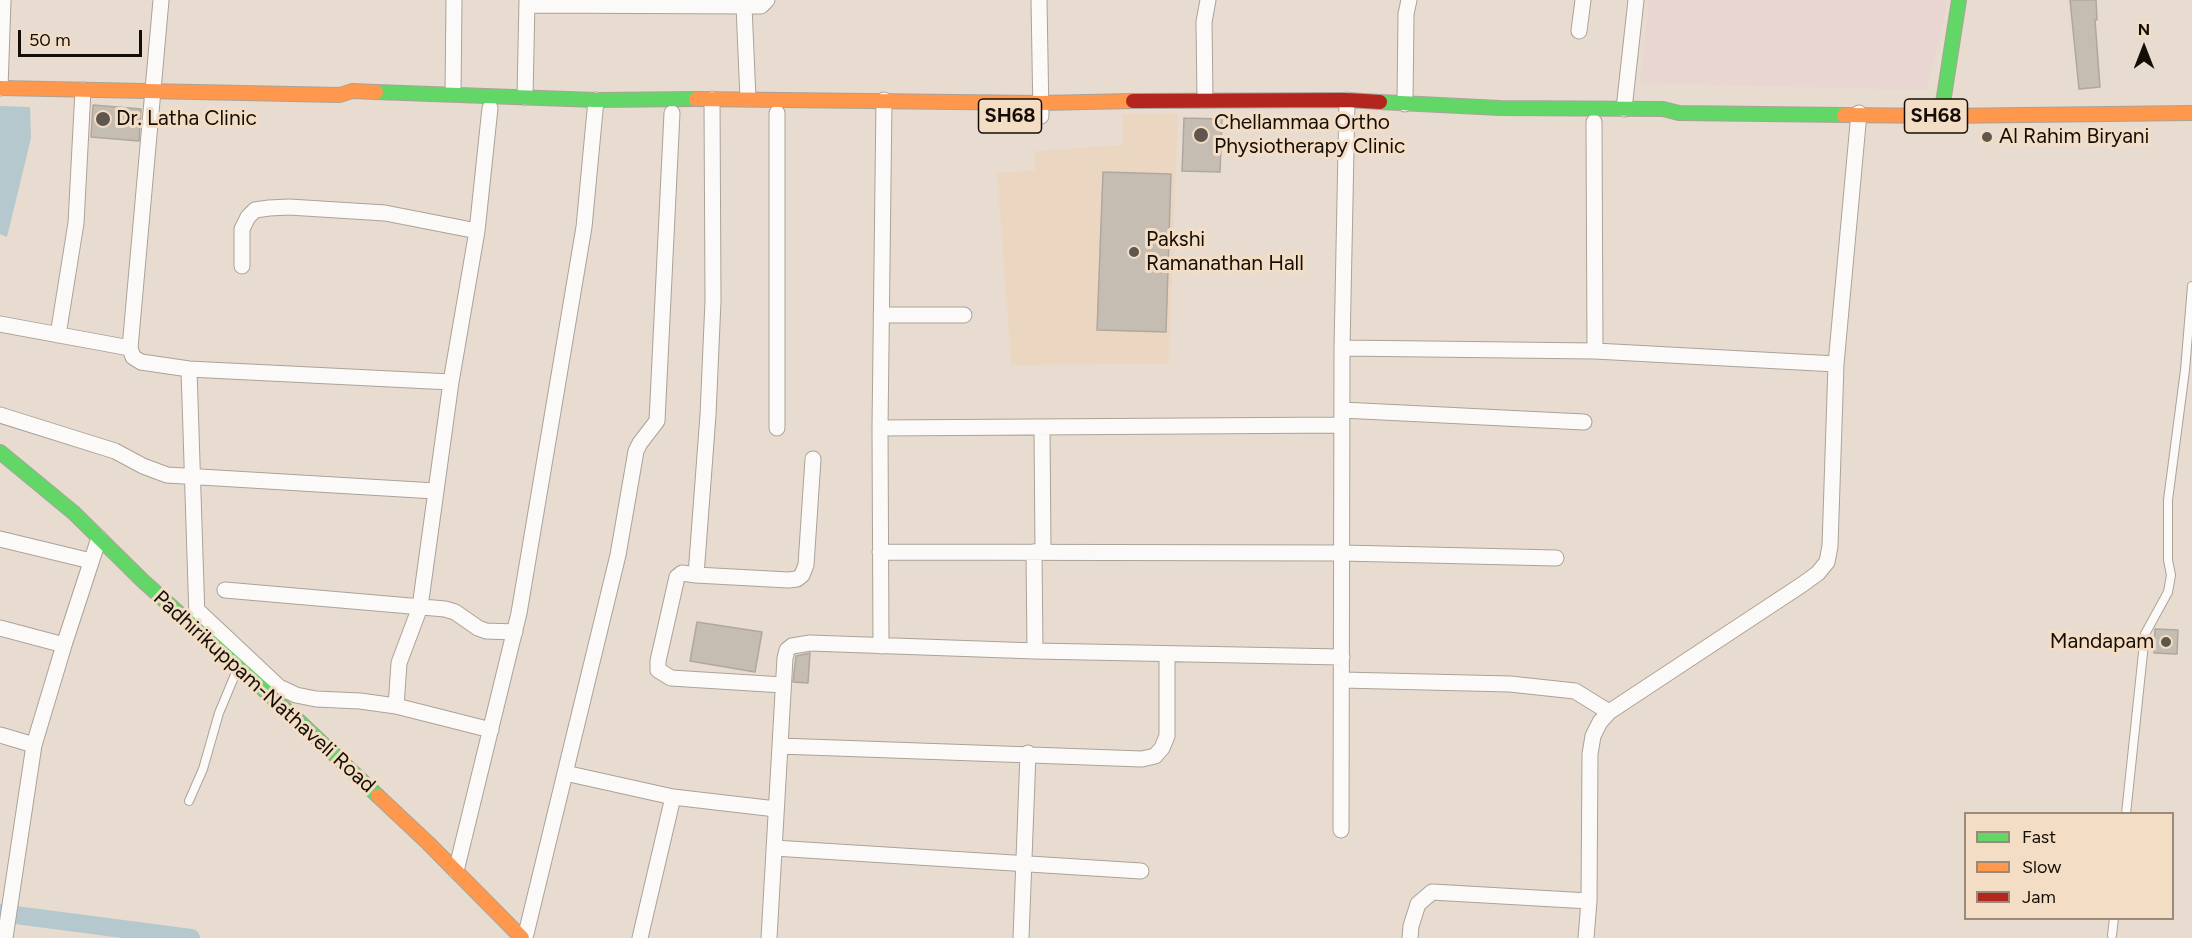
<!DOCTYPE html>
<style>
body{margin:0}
#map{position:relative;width:2192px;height:938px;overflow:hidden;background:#e8dcd0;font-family:Figtree,sans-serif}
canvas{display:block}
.legend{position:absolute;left:1964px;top:812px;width:210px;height:108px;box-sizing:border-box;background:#f3ddc5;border:2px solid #9a8a79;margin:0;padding:8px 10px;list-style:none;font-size:18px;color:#150e06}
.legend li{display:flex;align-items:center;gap:12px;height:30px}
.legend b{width:30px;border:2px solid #9a8a79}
.north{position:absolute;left:2114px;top:18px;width:60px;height:60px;-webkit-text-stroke:4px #f3ddc5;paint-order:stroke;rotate:0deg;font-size:16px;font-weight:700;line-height:24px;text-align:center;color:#150e06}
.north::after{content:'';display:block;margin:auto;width:21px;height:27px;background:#150e06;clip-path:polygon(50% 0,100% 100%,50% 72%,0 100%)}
.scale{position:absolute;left:18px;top:30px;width:124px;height:27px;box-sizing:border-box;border:3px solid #150e06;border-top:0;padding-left:8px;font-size:18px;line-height:21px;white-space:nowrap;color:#150e06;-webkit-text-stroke:4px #f3ddc5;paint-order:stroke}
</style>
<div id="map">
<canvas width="2192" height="938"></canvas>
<ul class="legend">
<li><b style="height:8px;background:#63d668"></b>Fast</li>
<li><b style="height:8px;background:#ff974d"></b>Slow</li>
<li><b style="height:8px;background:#b3261e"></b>Jam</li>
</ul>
<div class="north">N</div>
<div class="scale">50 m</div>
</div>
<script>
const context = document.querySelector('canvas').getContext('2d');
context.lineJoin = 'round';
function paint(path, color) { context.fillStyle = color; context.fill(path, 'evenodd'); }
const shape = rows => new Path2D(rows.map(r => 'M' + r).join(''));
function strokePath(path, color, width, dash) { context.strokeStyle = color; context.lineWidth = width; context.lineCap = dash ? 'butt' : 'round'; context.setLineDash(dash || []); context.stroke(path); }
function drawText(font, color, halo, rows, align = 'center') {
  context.font = font + ' Figtree,sans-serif'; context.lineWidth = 6; context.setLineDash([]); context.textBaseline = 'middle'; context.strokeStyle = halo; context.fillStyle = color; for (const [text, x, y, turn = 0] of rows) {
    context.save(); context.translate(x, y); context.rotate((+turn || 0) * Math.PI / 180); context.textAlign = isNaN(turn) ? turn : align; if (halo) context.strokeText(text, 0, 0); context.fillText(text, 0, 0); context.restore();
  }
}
const built = shape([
 [1122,114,1178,114,1169,364,1011,365,997,172,1034,171,1035,151,1123,145]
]);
const education = shape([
 [1649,0,1948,0,1927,90,1640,83]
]);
const water = shape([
 [0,106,30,107,31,138,7,237,0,234]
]);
const canal = shape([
 [0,913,191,938]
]);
const building = shape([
 [2070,0,2096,0,2097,20,2095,20,2100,87,2079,89,2070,0],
 [93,105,141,109,139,141,91,137,93,105],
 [1184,118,1222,119,1220,172,1182,171,1184,118],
 [1103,172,1171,174,1166,332,1097,330,1103,172],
 [697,622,762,632,755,672,690,661,697,622],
 [2155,629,2178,630,2177,654,2154,653,2155,629],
 [810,653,808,683,793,682,796,656,810,653]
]);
const lane = shape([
 [189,801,203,769,219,713,237,670],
 [2126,814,2145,634,2168,592,2171,575,2168,560,2168,500,2185,370,2192,286],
 [2112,935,2114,918]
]);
const street = shape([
 [1039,0,1041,116],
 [527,5,753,6,761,6,767,0],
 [744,6,748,99],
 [1579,31,1583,0],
 [0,88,3,0],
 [453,93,454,0],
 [525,97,527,0],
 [712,99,713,301,708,415,696,575,682,573,677,577,658,661,658,670,671,678,783,685],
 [1205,100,1204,22,1208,0],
 [1405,104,1406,14,1409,0],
 [1624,109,1636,0],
 [777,113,777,428],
 [1594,122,1595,351],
 [242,266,242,229,248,217,255,210,269,208,289,207,385,213,477,231],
 [881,315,964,315],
 [0,324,130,348,161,0],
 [58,335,76,223,83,90],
 [130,348,133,357,141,362,189,369,451,382],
 [1342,348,1595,351,1836,364],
 [189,369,197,618],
 [1342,410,1584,422],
 [0,415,115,451,143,466,167,475,435,491],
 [1042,427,1043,552],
 [880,428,1342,425],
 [0,539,91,561],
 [880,552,1342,553,1556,558],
 [1034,552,1035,651],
 [696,575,788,580,797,579,802,575,806,565,813,459],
 [225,590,445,609,455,612,478,628,486,631,515,632],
 [197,610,279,687,296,695,316,699,360,701,396,706,491,730],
 [0,628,64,645],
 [881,646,880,428,884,100],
 [1342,680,1510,684,1575,691,1609,712],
 [396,706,399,663,420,607,451,382,477,231,490,108],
 [0,735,34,745],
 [780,746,1142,759,1155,756,1162,748,1167,736,1167,654],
 [565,773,673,797,776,809],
 [1341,830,1342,348,1347,100],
 [774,848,1141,871],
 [456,871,519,613,584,227,596,100],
 [5,938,34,745,64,645,99,538],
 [525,938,618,555,636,451,640,443,657,421,672,113],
 [640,938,673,797],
 [769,938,785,658,787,650,792,646,810,643,1035,651,1342,657],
 [1021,938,1028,753],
 [1410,938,1411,926,1418,904,1432,892,1589,901],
 [1586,938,1589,901,1590,754,1593,736,1600,722,1609,712,1803,584,1818,573,1827,562,1830,546,1836,364,1859,113]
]);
const fast = shape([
 [376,92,596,100,696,99],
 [1380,102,1500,108,1663,109,1679,113,1844,115],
 [1941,116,1959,0],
 [0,452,74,513,143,581,302,724,378,796]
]);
const slow = shape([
 [0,88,340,95,352,91,376,92],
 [696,99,1041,103,1133,101],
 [1844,115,1941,116,2192,113],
 [378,796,428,843,522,938]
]);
const jam = shape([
 [1133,101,1347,100,1380,102]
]);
const markers = [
 [103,119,8,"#5f564d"],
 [1201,135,8,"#5f564d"],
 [1987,137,6,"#5f564d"],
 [1134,252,6,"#5f564d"],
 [2166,642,6,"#5f564d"]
];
const shields = [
 [1010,116,63],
 [1936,116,63]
];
const shieldNames = [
 ["SH68",1010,116],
 ["SH68",1936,116]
];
const poiNames = [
 ["Dr. Latha Clinic",116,119],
 ["Chellammaa Ortho",1214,123],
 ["Physiotherapy Clinic",1214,147],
 ["Al Rahim Biryani",1999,137],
 ["Pakshi",1146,240],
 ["Ramanathan Hall",1146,264],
 ["Mandapam",2154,642,"right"]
];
const streetNames = [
 ["Padhirikuppam-Nathaveli Road",264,692,42]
];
paint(built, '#ebd7c1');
paint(education, '#e9d5d2');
paint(water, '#b4c8cd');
strokePath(canal, '#b4c8cd', 18);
paint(building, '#c5bcb2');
strokePath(building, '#b0a79e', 1.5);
strokePath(lane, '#aba298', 10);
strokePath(street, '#aba298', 17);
strokePath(fast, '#aba298', 16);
strokePath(slow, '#aba298', 16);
strokePath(jam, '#aba298', 16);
strokePath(lane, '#fcfaf8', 8);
strokePath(street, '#fcfaf8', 15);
strokePath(fast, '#63d668', 14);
strokePath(slow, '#ff974d', 14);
strokePath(jam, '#b3261e', 14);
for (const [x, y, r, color] of markers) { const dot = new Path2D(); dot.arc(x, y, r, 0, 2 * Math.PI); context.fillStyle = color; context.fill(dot); strokePath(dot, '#f3ddc5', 2); }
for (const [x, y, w] of shields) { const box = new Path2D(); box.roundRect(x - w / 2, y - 17, w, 34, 4.5); context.fillStyle = '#f3ddc5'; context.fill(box); strokePath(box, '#150e06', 1.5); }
drawText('bold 20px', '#150e06', null, shieldNames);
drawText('21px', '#150e06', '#f3ddc5', poiNames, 'left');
drawText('21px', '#150e06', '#f3ddc5', streetNames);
</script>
